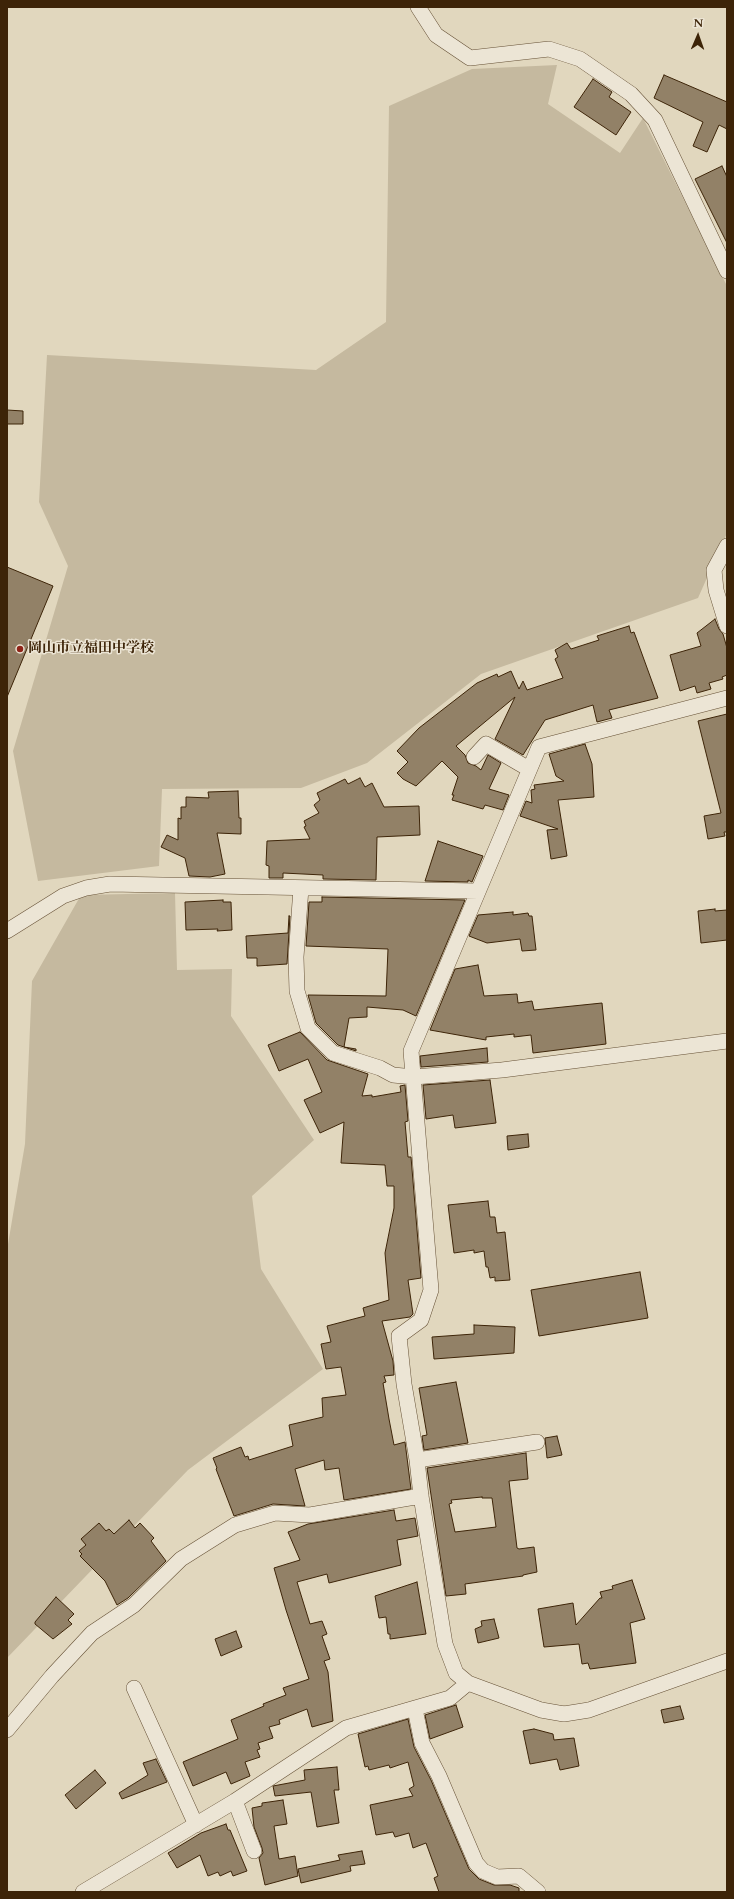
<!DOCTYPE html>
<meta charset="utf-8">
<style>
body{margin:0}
#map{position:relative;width:734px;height:1899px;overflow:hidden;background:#e1d7be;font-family:Cardo,serif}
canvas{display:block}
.frame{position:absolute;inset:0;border:8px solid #3d2408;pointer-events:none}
.north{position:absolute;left:678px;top:16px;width:40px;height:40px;-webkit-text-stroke:3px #ece5d5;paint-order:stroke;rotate:2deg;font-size:11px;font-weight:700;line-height:16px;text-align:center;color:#3d2408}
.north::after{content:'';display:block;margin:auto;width:14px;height:18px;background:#3d2408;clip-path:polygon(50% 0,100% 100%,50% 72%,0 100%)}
</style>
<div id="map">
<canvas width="734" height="1899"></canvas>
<div class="frame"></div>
<div class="north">N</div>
</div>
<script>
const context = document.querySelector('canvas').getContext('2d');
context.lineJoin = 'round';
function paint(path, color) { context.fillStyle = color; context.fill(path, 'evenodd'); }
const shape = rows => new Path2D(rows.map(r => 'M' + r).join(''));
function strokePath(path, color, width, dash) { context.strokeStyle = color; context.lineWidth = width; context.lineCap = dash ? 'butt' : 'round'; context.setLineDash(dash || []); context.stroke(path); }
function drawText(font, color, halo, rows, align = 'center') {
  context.font = font + ' Cardo,"Noto Serif JP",serif'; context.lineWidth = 3; context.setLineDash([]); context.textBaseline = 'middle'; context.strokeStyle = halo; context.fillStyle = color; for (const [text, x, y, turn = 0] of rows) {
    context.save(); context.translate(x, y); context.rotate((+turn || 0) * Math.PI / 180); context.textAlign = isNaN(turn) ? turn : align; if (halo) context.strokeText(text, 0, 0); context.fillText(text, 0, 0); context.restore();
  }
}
const green = shape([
 [557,65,548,104,620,153,643,118,727,286,727,533,698,598,481,674,367,763,301,788,162,789,159,866,38,881,13,751,68,566,39,502,47,355,316,370,386,322,389,106,472,69],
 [175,893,177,970,232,969,231,1016,314,1140,252,1196,261,1269,323,1369,188,1470,7,1658,7,1250,25,1144,32,981,81,895]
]);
const building = shape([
 [664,75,727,102,727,129,719,125,707,152,693,146,703,122,654,98,664,75],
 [593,79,612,92,609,97,631,112,616,135,574,107,593,79],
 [722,166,727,177,727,243,695,179,722,166],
 [7,410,23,411,23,424,7,424,7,410],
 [7,567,53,586,7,697,7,567],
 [715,619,719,629,723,634,727,648,727,675,722,677,723,679,709,683,711,689,697,693,695,686,680,691,670,655,701,646,697,633,715,619],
 [629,626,631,633,634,632,658,698,609,710,612,718,597,722,593,705,545,720,523,755,495,739,515,697,456,746,465,755,468,763,476,766,481,770,488,755,501,763,489,789,509,795,503,810,485,805,483,809,452,800,454,795,452,795,458,777,442,761,416,786,403,779,397,773,408,762,397,751,419,728,477,683,497,674,498,677,511,671,519,689,523,681,527,690,563,678,555,659,558,657,555,650,567,643,571,649,599,640,597,636,629,626],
 [727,714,727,832,724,832,725,836,708,839,704,816,721,813,698,721,727,714],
 [585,744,592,764,594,797,558,800,567,856,551,859,547,830,558,829,520,816,526,801,532,803,531,790,535,789,534,785,564,781,556,776,549,754,585,744],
 [360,778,365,787,372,783,384,807,419,806,420,835,377,837,376,880,323,879,323,875,283,873,283,878,269,878,269,866,266,865,267,841,310,839,304,827,306,826,304,821,319,813,314,805,320,800,317,793,345,779,348,784,360,778],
 [238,791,239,818,241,818,241,834,217,833,225,874,210,877,189,876,185,858,161,847,167,835,178,840,178,818,181,819,181,807,186,807,186,797,209,798,208,792,238,791],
 [438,841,483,856,472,882,468,880,468,882,425,881,438,841],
 [322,897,465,900,416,1016,403,1010,367,1007,367,1017,349,1018,344,1047,356,1049,356,1051,338,1045,316,1023,308,995,386,996,388,949,306,946,309,902,322,902,322,897],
 [223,900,223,902,231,902,232,930,217,931,218,929,186,930,185,902,223,900],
 [715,909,715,911,727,910,727,940,701,943,698,911,715,909],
 [513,912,513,915,528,913,529,916,532,916,536,950,522,951,520,939,487,943,469,936,478,915,513,912],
 [289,916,290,916,287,964,257,966,257,958,247,958,246,936,288,933,289,916],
 [478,965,484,996,517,994,518,1003,532,1001,534,1010,602,1003,606,1044,533,1053,531,1035,514,1037,514,1034,486,1037,486,1040,430,1030,455,969,478,965],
 [300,1032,327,1060,368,1074,362,1096,372,1095,372,1097,401,1092,400,1086,405,1085,408,1121,405,1122,408,1157,411,1157,421,1278,408,1280,413,1314,410,1317,382,1321,393,1361,394,1375,384,1376,386,1382,383,1383,389,1419,394,1445,405,1442,411,1489,344,1500,339,1468,325,1470,324,1460,295,1469,305,1506,273,1504,234,1516,216,1469,217,1468,213,1458,241,1447,245,1457,248,1456,249,1460,293,1446,289,1425,323,1417,322,1398,346,1395,341,1367,326,1369,321,1344,331,1342,327,1326,365,1316,363,1308,389,1300,385,1253,394,1208,394,1186,387,1186,385,1165,341,1163,344,1122,320,1133,304,1100,322,1092,308,1059,279,1071,268,1045,300,1032],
 [487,1048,488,1062,421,1067,420,1056,487,1048],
 [490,1080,496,1123,455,1128,453,1115,426,1119,423,1085,490,1080],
 [528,1134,529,1147,508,1150,507,1136,528,1134],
 [488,1201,490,1217,495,1217,497,1233,505,1232,510,1280,495,1281,495,1277,490,1278,488,1267,486,1267,484,1251,474,1253,474,1250,454,1253,448,1205,488,1201],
 [640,1272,648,1318,539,1336,531,1290,640,1272],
 [474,1325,515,1327,514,1353,434,1359,432,1337,474,1334,474,1325],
 [456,1382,468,1443,424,1450,422,1436,427,1435,419,1388,456,1382],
 [557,1436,562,1455,547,1458,545,1438,557,1436],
 [526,1453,528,1479,509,1481,517,1548,519,1549,534,1547,537,1572,523,1575,523,1576,465,1584,466,1594,446,1596,427,1468,526,1453],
 [482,1497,482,1498,492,1498,496,1527,455,1532,449,1504,452,1503,451,1500,482,1497],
 [394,1510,396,1521,415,1518,418,1536,397,1540,401,1565,329,1583,327,1574,297,1582,310,1624,322,1621,327,1634,322,1636,330,1659,324,1661,328,1672,333,1721,312,1727,307,1709,279,1720,280,1724,269,1727,273,1738,258,1743,260,1749,257,1750,260,1757,245,1762,250,1776,231,1784,226,1772,193,1786,183,1762,238,1739,231,1720,264,1706,263,1704,286,1695,283,1688,309,1679,286,1610,274,1568,300,1560,288,1532,308,1524,394,1510],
 [129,1520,135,1528,140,1523,154,1538,151,1541,166,1561,128,1598,117,1605,105,1581,80,1556,82,1554,79,1551,86,1545,81,1539,99,1523,106,1531,109,1529,114,1534,129,1520],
 [632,1580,645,1619,630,1623,636,1663,590,1669,588,1663,582,1664,579,1644,544,1647,538,1609,573,1603,576,1625,600,1598,602,1598,600,1592,613,1589,612,1586,632,1580],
 [417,1582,426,1634,390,1639,390,1634,388,1634,386,1617,379,1618,375,1596,417,1582],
 [56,1597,74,1614,68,1620,72,1624,53,1639,35,1624,35,1622,56,1597],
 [494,1619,499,1638,478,1643,475,1629,482,1626,481,1621,494,1619],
 [236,1631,242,1647,221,1656,215,1639,236,1631],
 [456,1705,463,1727,430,1739,425,1715,456,1705],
 [680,1706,684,1719,664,1723,661,1710,680,1706],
 [408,1719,414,1747,431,1780,469,1869,479,1879,494,1885,510,1885,519,1888,519,1892,439,1892,434,1878,438,1876,426,1843,413,1848,409,1833,395,1837,393,1832,376,1835,370,1805,413,1796,409,1789,414,1786,408,1762,390,1768,389,1765,369,1770,368,1766,365,1767,358,1734,408,1719],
 [534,1729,553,1734,554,1740,574,1738,579,1766,560,1770,557,1759,530,1764,523,1731,534,1729],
 [156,1759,167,1782,122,1799,119,1793,148,1775,143,1763,156,1759],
 [337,1767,339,1790,334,1790,339,1823,317,1827,311,1792,275,1796,273,1786,305,1780,304,1770,337,1767],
 [95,1770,106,1783,76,1809,65,1795,95,1770],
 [283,1800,287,1824,274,1826,279,1859,295,1856,298,1876,265,1885,259,1858,263,1853,262,1848,254,1827,252,1808,262,1806,262,1803,283,1800],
 [226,1824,228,1830,230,1830,247,1871,233,1876,231,1871,220,1876,218,1872,208,1876,200,1855,177,1868,168,1853,201,1833,226,1824],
 [362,1851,365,1864,350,1866,351,1871,301,1883,298,1869,340,1860,338,1855,362,1851]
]);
const minor = shape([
 [418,7,436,35,470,58,549,49,580,59,631,94,655,120,727,271],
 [727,546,714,570,716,590,727,626],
 [727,698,539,747,411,1051,431,1290,421,1320,399,1336,404,1384,417,1460,421,1496,445,1644,456,1673,468,1683,541,1710,564,1714,589,1710,727,1661],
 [474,757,486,744,529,769],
 [301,888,296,957,297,991,308,1028,333,1053,380,1068,393,1075,414,1077,502,1070,727,1041],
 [7,931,63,896,86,888,110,884,478,891],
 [417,1460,537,1442],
 [134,1688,196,1825],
 [415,1709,422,1743,439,1776,476,1863,483,1871,497,1877,519,1876,538,1892],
 [7,1730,52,1676,92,1633,134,1605,181,1559,235,1525,275,1513,310,1515,421,1496],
 [235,1801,254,1851],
 [83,1892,235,1801,346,1728,450,1698,468,1683]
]);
const markers = [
 [20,649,4,"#8f2418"]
];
const poiNames = [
 ["岡山市立福田中学校",28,649]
];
paint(green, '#c5b99f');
paint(building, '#928167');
strokePath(building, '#3d2408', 1);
strokePath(minor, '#665136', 16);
strokePath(minor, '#ece5d5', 15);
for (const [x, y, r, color] of markers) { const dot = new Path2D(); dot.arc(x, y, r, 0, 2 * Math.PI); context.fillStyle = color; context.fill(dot); strokePath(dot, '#ece5d5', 1.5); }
drawText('bold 14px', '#3d2408', '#ece5d5', poiNames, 'left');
</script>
